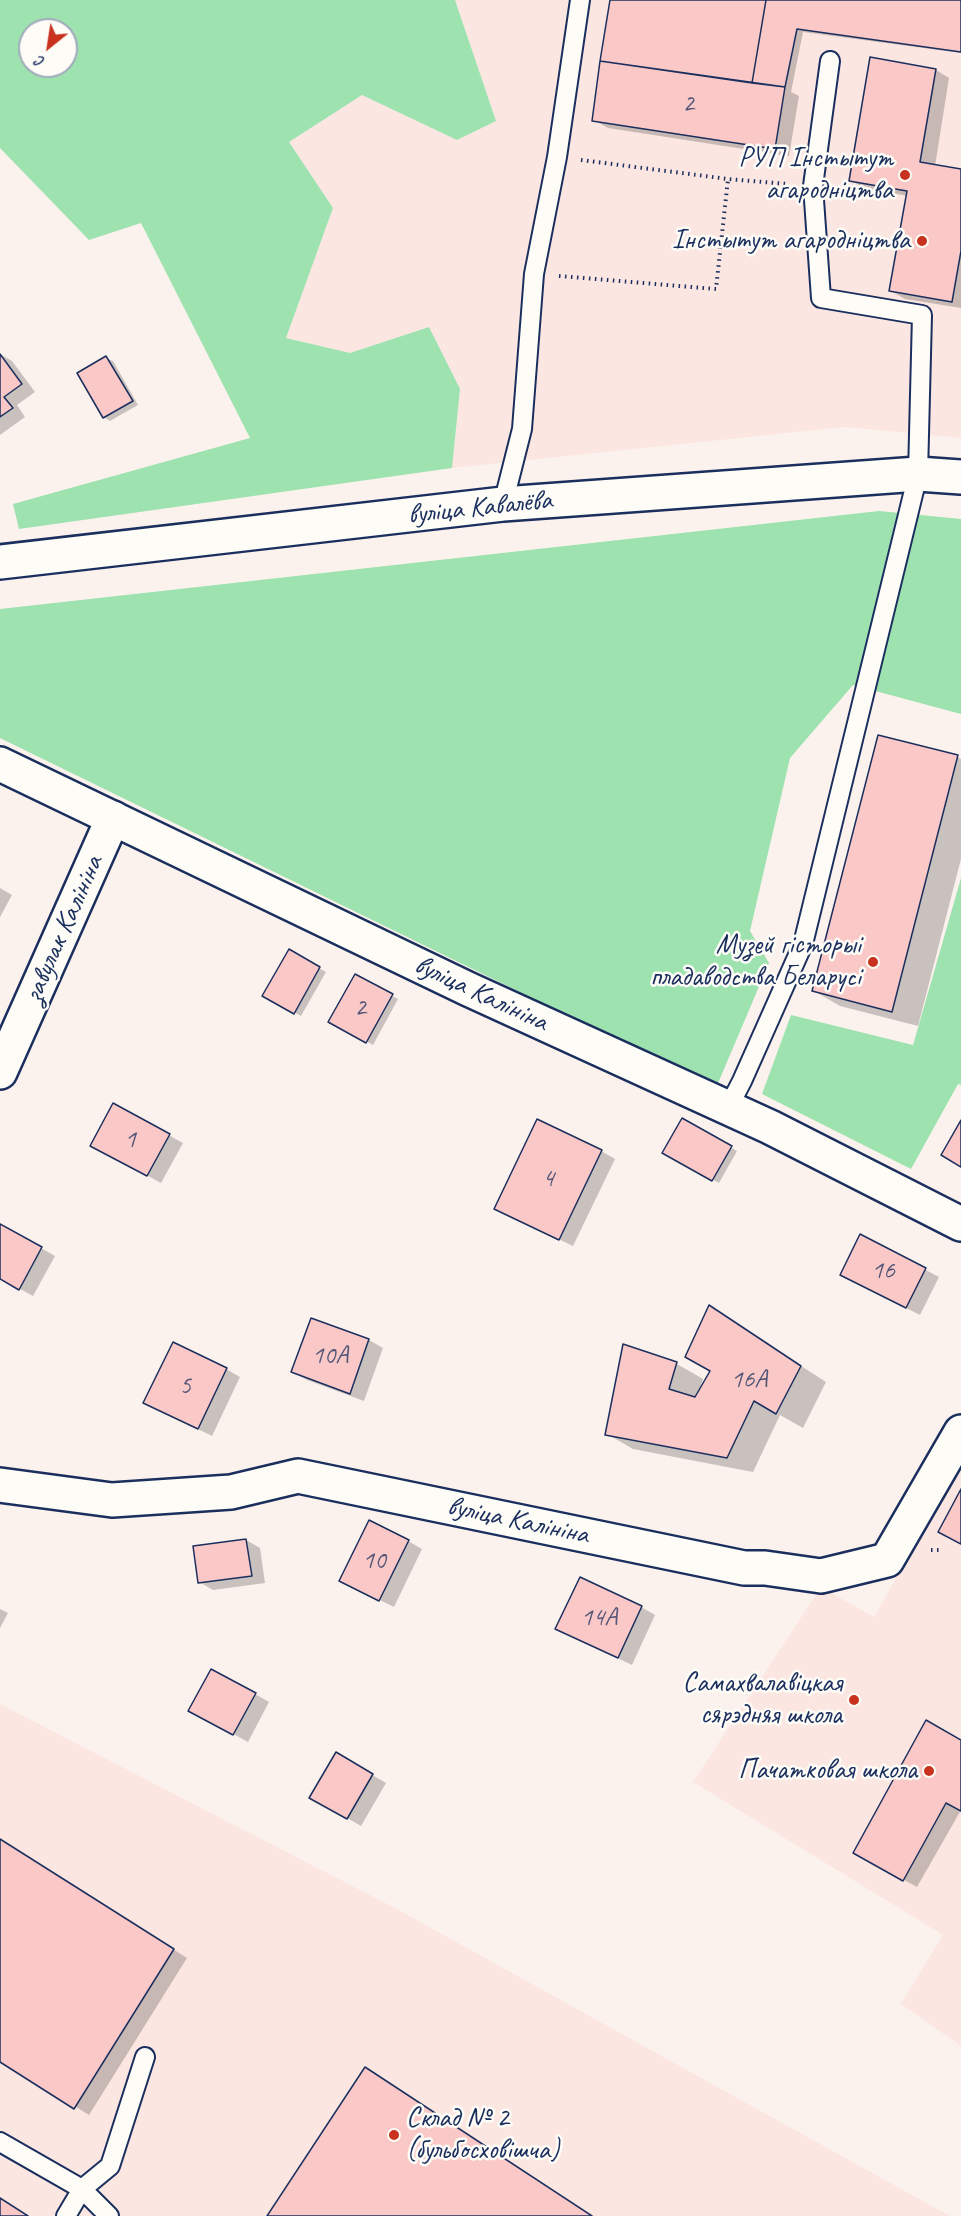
<!DOCTYPE html>
<meta charset="utf-8">
<style>
body{margin:0}
#map{position:relative;width:961px;height:2216px;overflow:hidden;background:#fcf2ed;font-family:Caveat,sans-serif}
canvas{display:block}
.north{position:absolute;left:18px;top:18px;width:60px;height:60px;box-sizing:border-box;background:#fdfcf7;border:2px solid #a3aaba;border-radius:50%;rotate:210deg;font-size:16px;font-weight:700;line-height:24px;text-align:center;color:#1b2f5e}
.north::after{content:'';display:block;margin:auto;width:21px;height:27px;background:#c8321e;clip-path:polygon(50% 0,100% 100%,50% 72%,0 100%)}
</style>
<div id="map">
<canvas width="961" height="2216"></canvas>
<div class="north">С</div>
</div>
<script>
const context = document.querySelector('canvas').getContext('2d');
context.lineJoin = 'round';
function paint(path, color) { context.fillStyle = color; context.fill(path, 'evenodd'); }
const shape = rows => new Path2D(rows.map(r => 'M' + r).join(''));
function strokePath(path, color, width, dash) { context.strokeStyle = color; context.lineWidth = width; context.lineCap = dash ? 'butt' : 'round'; context.setLineDash(dash || []); context.stroke(path); }
function drawText(font, color, halo, rows, align = 'center') {
  context.font = font + ' Caveat,sans-serif'; context.lineWidth = 5; context.setLineDash([]); context.textBaseline = 'middle'; context.strokeStyle = halo; context.fillStyle = color; for (const [text, x, y, turn = 0] of rows) {
    context.save(); context.translate(x, y); context.rotate((+turn || 0) * Math.PI / 180); context.textAlign = isNaN(turn) ? turn : align; if (halo) context.strokeText(text, 0, 0); context.fillText(text, 0, 0); context.restore();
  }
}
const built = shape([
 [455,0,961,0,961,438,845,427,452,468,460,389,429,327,350,353,286,338,333,208,289,142,362,95,457,140,496,121],
 [961,1464,961,2046,901,2004,943,1935,693,1782,821,1587,874,1617],
 [0,1704,395,1908,950,2216,0,2216]
]);
const green = shape([
 [0,0,455,0,496,121,457,140,362,95,289,142,333,208,286,338,350,353,429,327,460,389,452,468,19,529,13,504,250,438,141,223,89,240,0,148],
 [30,30,66,30,66,66,30,66],
 [879,511,961,519,961,714,853,685,790,758,750,931,769,963,716,1088,0,738,0,609],
 [961,878,961,1085,958,1084,911,1169,762,1094,791,1015,913,1045]
]);
const shadow = shape([
 [612,0,961,0,961,53,803,32,791,92,799,96,789,156,608,128,594,120],
 [936,70,949,78,935,166,961,170,961,308,905,299,891,291,908,196,864,188,850,180],
 [0,354,12,361,35,392,17,405,25,417,0,435],
 [106,358,113,361,138,405,110,421,104,417],
 [957,757,961,759,961,859,918,1026,840,1006,814,991],
 [0,888,12,895,0,917],
 [289,951,326,972,301,1016,264,995],
 [355,976,398,999,373,1045,330,1021],
 [114,1105,183,1143,161,1183,106,1153],
 [683,1120,737,1151,719,1183,664,1153],
 [601,1151,615,1159,573,1246,510,1216],
 [0,1225,55,1256,33,1296,0,1278],
 [861,1236,939,1277,920,1315,855,1282],
 [710,1307,826,1382,803,1428,780,1415,753,1472,633,1449,607,1434,624,1346,677,1364,703,1379,699,1391,712,1371],
 [311,1320,369,1340,383,1348,364,1401,307,1380,293,1372],
 [226,1369,240,1377,212,1436,145,1403],
 [246,1540,260,1548,265,1583,213,1590,199,1582],
 [408,1541,422,1549,394,1607,353,1587],
 [641,1607,655,1615,632,1665,557,1629],
 [0,1609,8,1613,0,1628],
 [255,1694,269,1702,248,1742,204,1718],
 [961,1742,961,1810,917,1887,855,1853],
 [336,1754,386,1783,361,1826,311,1797],
 [0,1840,187,1958,89,2115,0,2060]
]);
const building = shape([
 [610,0,766,0,752,83,600,61,610,0],
 [766,0,961,0,961,52,797,29,785,87,752,83,766,0],
 [870,57,936,69,920,162,961,169,961,251,952,302,889,291,907,191,849,181,870,57],
 [600,61,785,87,775,149,592,121,600,61],
 [0,354,22,384,4,397,13,408,0,417,0,354],
 [106,356,133,401,103,418,77,373,106,356],
 [878,735,958,755,892,1012,812,991,878,735],
 [289,949,320,967,294,1014,262,996,289,949],
 [355,974,393,994,366,1043,328,1022,355,974],
 [113,1103,170,1134,147,1176,90,1146,113,1103],
 [682,1118,732,1146,712,1181,662,1153,682,1118],
 [537,1119,602,1150,559,1240,494,1209,537,1119],
 [961,1120,961,1167,941,1155,961,1120],
 [0,1224,42,1247,19,1290,0,1279,0,1224],
 [860,1234,926,1268,906,1308,840,1275,860,1234],
 [709,1305,801,1366,776,1414,754,1401,727,1458,605,1435,623,1344,677,1362,669,1389,695,1397,710,1371,685,1357,709,1305],
 [311,1318,369,1339,350,1394,291,1372,311,1318],
 [173,1342,227,1368,198,1429,143,1403,173,1342],
 [961,1489,961,1544,938,1532,961,1489],
 [369,1520,409,1540,379,1601,339,1581,369,1520],
 [246,1539,252,1576,198,1583,193,1546,246,1539],
 [580,1577,642,1606,618,1658,555,1629,580,1577],
 [211,1669,256,1693,233,1735,188,1711,211,1669],
 [926,1720,961,1740,961,1811,946,1803,903,1881,853,1853,926,1720],
 [336,1752,373,1774,347,1819,309,1798,336,1752],
 [0,1839,174,1949,74,2109,0,2062,0,1839],
 [365,2067,592,2216,267,2216,365,2067],
 [0,2198,28,2216,0,2216,0,2198]
]);
const path = shape([
 [581,160,728,179,788,184],
 [559,276,716,289,728,179],
 [931,1550,942,1550]
]);
const service = shape([
 [503,504,522,429,534,274,557,157,580,0],
 [728,1108,742,1081,803,944,918,474,922,315,821,298,813,186,830,61],
 [0,2142,82,2189,109,2216],
 [66,2216,82,2189,110,2166,145,2057]
]);
const minor = shape([
 [0,1072,113,818],
 [0,1485,112,1500,231,1492,298,1476,744,1568,765,1568,821,1576,887,1560,961,1432]
]);
const tertiary = shape([
 [0,562,503,504,918,474,961,477],
 [0,764,468,989,770,1127,961,1224]
]);
const markers = [
 [905,175,6,"#c8321e"],
 [922,241,6,"#c8321e"],
 [873,962,6,"#c8321e"],
 [854,1700,6,"#c8321e"],
 [929,1771,6,"#c8321e"],
 [394,2135,6,"#c8321e"]
];
const numberNames = [
 ["2",688,104],
 ["2",360,1008],
 ["1",130,1140],
 ["4",548,1179],
 ["16",883,1271],
 ["10А",330,1356],
 ["16А",749,1380],
 ["5",185,1386],
 ["10",374,1561],
 ["14А",599,1618]
];
const poiNames = [
 ["РУП Інстытут",893,159],
 ["агародніцтва",893,191],
 ["Інстытут агародніцтва",910,241],
 ["Музей гісторыі",861,946],
 ["пладаводства Беларусі",861,978],
 ["Самахвалавіцкая",842,1684],
 ["сярэдняя школа",842,1716],
 ["Пачатковая школа",917,1771],
 ["Склад № 2",406,2119,"left"],
 ["(бульбосховішча)",406,2151,"left"]
];
const streetNames = [
 ["вуліца Кавалёва",480,508,-6],
 ["завулак Калініна",64,929,-66],
 ["вуліца Калініна",481,994,25],
 ["вуліца Калініна",518,1521,12]
];
paint(built, '#fbe6e2');
paint(green, '#9de2af');
paint(shadow, '#0003');
paint(building, '#fac9c7');
strokePath(building, '#1b2f5e', 1.5);
strokePath(service, '#1b2f5e', 22);
strokePath(minor, '#1b2f5e', 38);
strokePath(tertiary, '#1b2f5e', 38);
strokePath(path, '#1b2f5e', 4, [1.5, 4.5]);
strokePath(service, '#fdfcf7', 18);
strokePath(minor, '#fdfcf7', 33);
strokePath(tertiary, '#fdfcf7', 33);
for (const [x, y, r, color] of markers) { const dot = new Path2D(); dot.arc(x, y, r, 0, 2 * Math.PI); context.fillStyle = color; context.fill(dot); strokePath(dot, '#fdfcf7', 2); }
drawText('26px', '#535678', null, numberNames);
drawText('28px', '#1b2f5e', '#fdfcf7', poiNames, 'right');
drawText('28px', '#1b2f5e', '#fdfcf7', streetNames);
</script>
